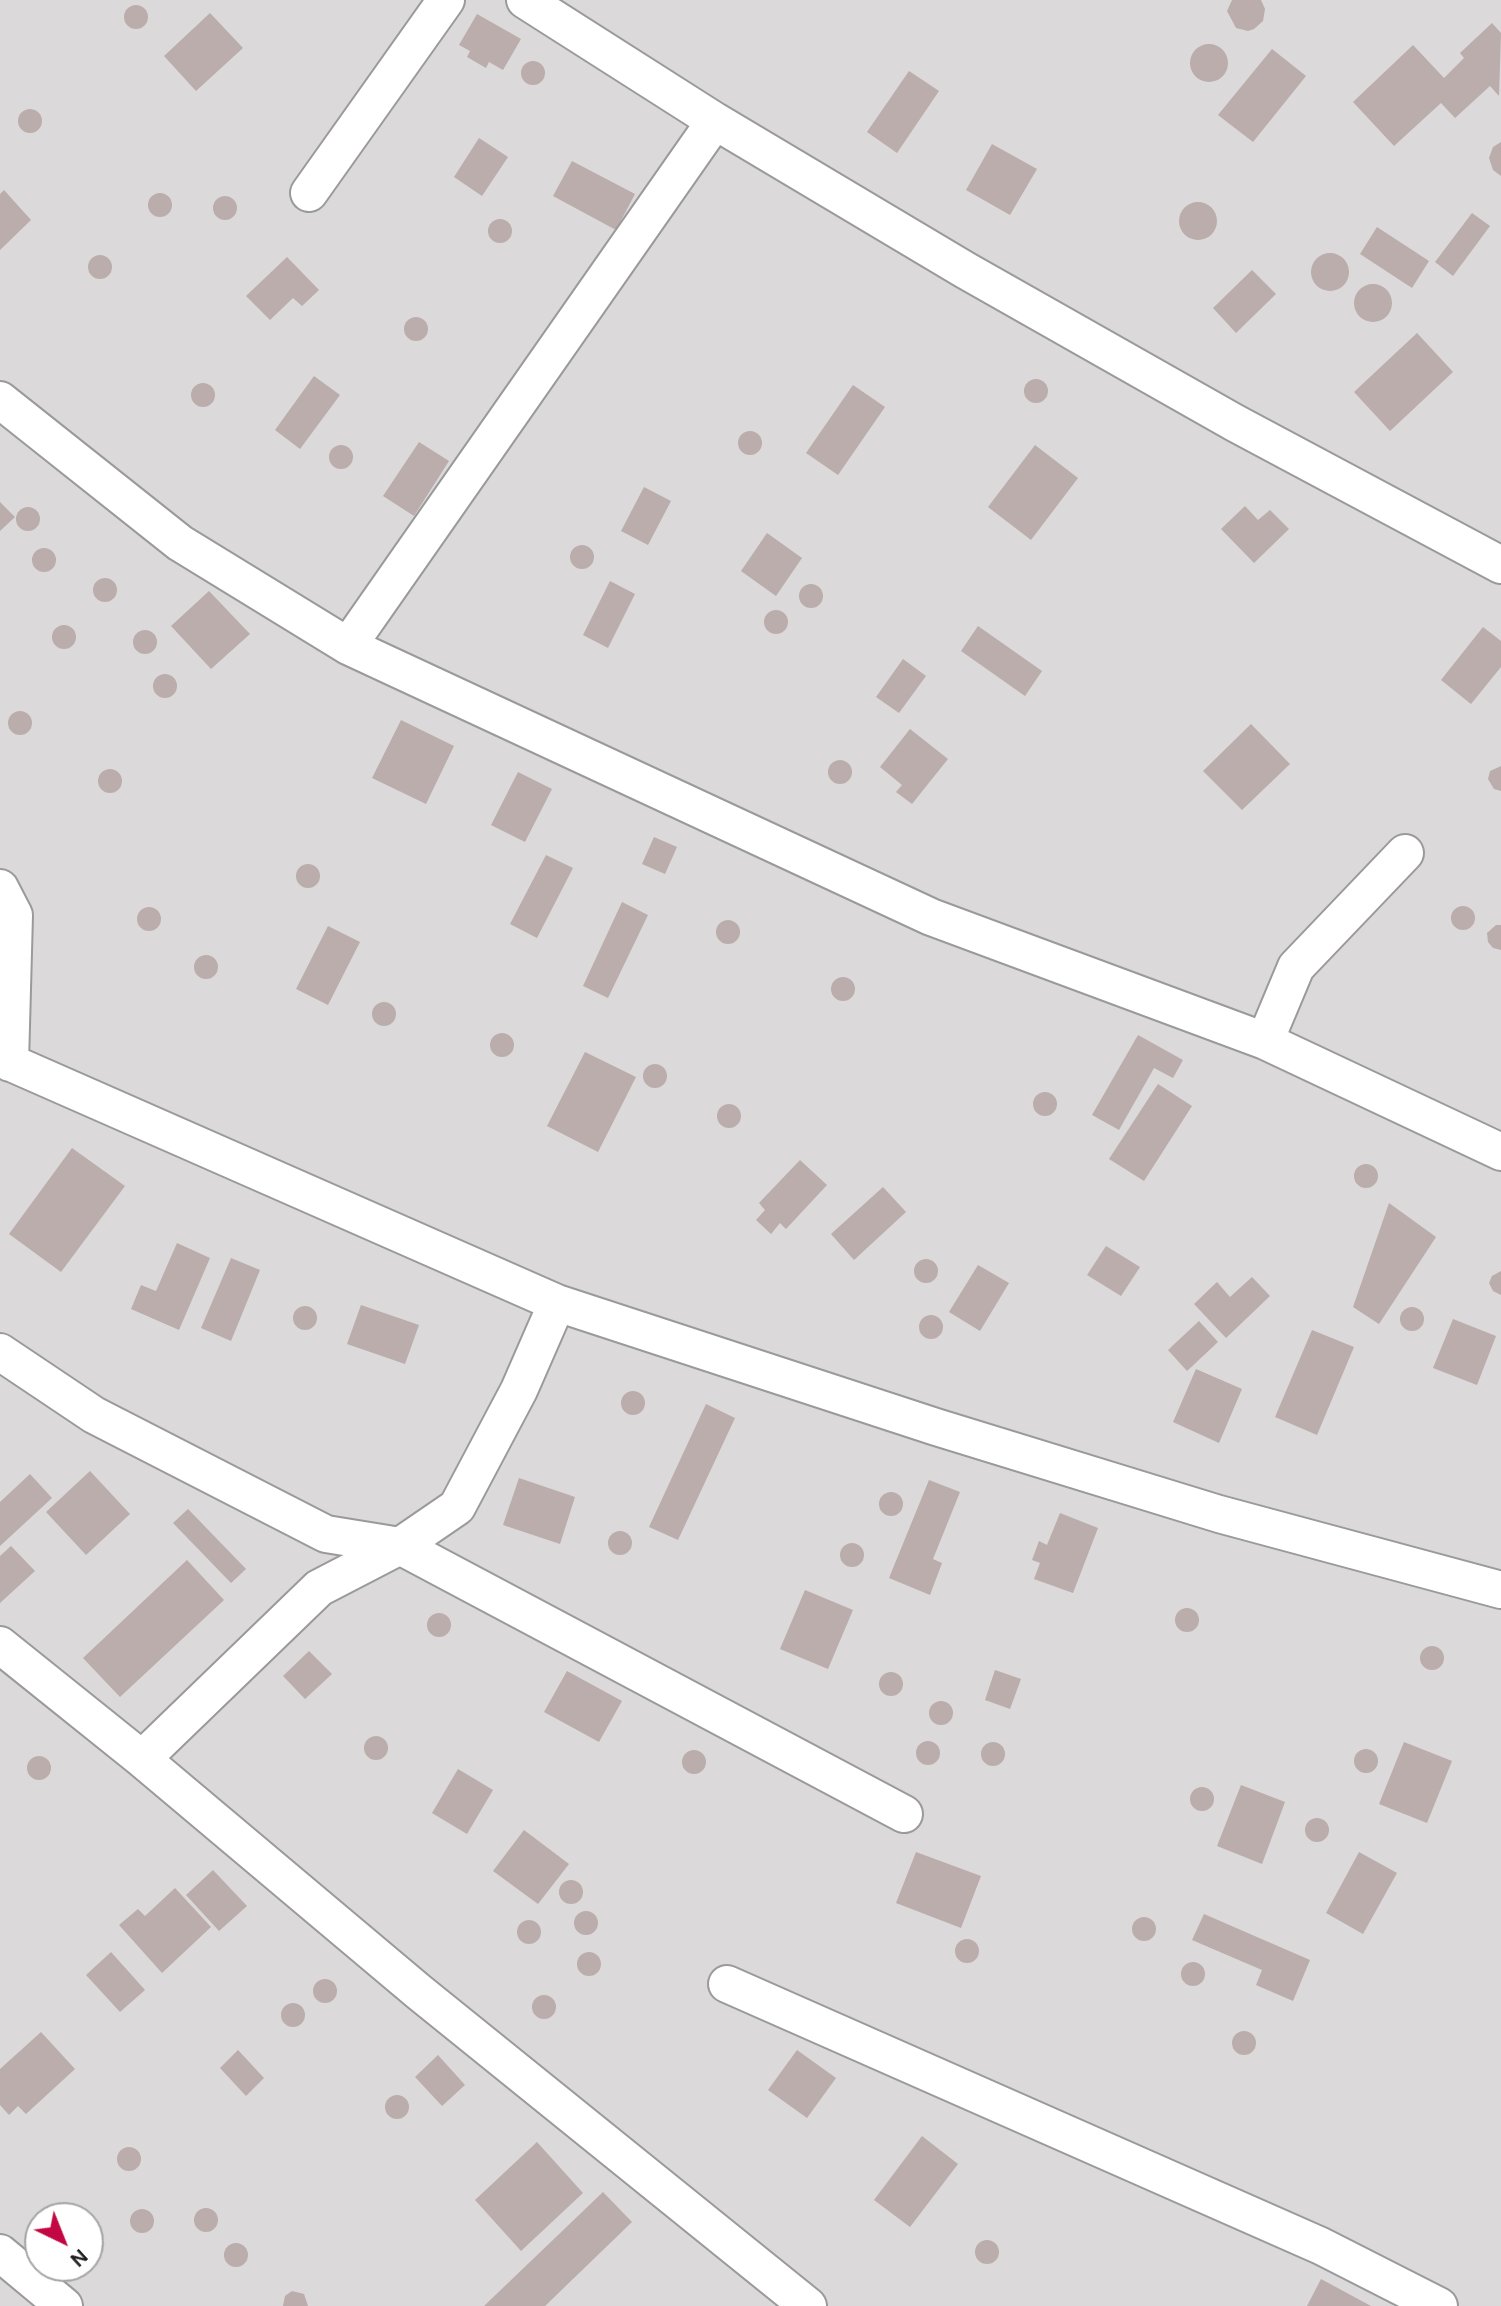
<!DOCTYPE html>
<style>
body{margin:0}
#map{position:relative;width:1501px;height:2306px;overflow:hidden;background:#eee6e3;font-family:Karla,sans-serif}
canvas{display:block}
.north{position:absolute;left:24px;top:2202px;width:80px;height:80px;box-sizing:border-box;background:#fff;border:2px solid #a5a5a5;border-radius:50%;rotate:137deg;font-size:22px;font-weight:700;line-height:32px;text-align:center;color:#1d1d1d}
.north::after{content:'';display:block;margin:auto;width:28px;height:36px;background:#c20743;clip-path:polygon(50% 0,100% 100%,50% 72%,0 100%)}
</style>
<div id="map">
<canvas width="1501" height="2306"></canvas>
<div class="north">N</div>
</div>
<script>
const context = document.querySelector('canvas').getContext('2d');
context.lineJoin = 'round';
function paint(path, color) { context.fillStyle = color; context.fill(path, 'evenodd'); }
const shape = rows => new Path2D(rows.map(r => 'M' + r).join(''));
function strokePath(path, color, width, dash) { context.strokeStyle = color; context.lineWidth = width; context.lineCap = dash ? 'butt' : 'round'; context.setLineDash(dash || []); context.stroke(path); }
const residential = shape([
 [0,0,1501,0,1501,2306,0,2306],
 [40,2218,88,2218,88,2266,40,2266]
]);
const building = shape([
 [1232,0,1261,0,1265,9,1263,21,1254,29,1248,31,1236,28,1227,11],
 '124 17a12 12 0 1 1 24 0a12 12 0 1 1-24 0Z',
 [210,13,243,48,196,91,164,56],
 [477,14,521,39,503,70,489,62,486,68,467,57,470,51,459,45],
 [1492,23,1501,33,1499,96,1490,86,1455,118,1441,103,1394,146,1353,102,1413,45,1444,78,1464,58,1460,53],
 '1190 63a19 19 0 1 1 38 0a19 19 0 1 1-38 0Z',
 [1272,49,1306,76,1253,142,1218,115],
 '521 73a12 12 0 1 1 24 0a12 12 0 1 1-24 0Z',
 [909,71,939,91,897,153,867,132],
 '18 121a12 12 0 1 1 24 0a12 12 0 1 1-24 0Z',
 [479,138,508,157,482,196,454,177],
 [1501,142,1501,176,1493,170,1489,158,1493,147],
 [992,144,1037,169,1010,215,966,190],
 [572,161,635,194,616,230,553,196],
 [4,190,31,220,0,250,0,194],
 '148 205a12 12 0 1 1 24 0a12 12 0 1 1-24 0Z',
 '213 208a12 12 0 1 1 24 0a12 12 0 1 1-24 0Z',
 '1179 221a19 19 0 1 1 38 0a19 19 0 1 1-38 0Z',
 [1472,213,1490,226,1453,276,1435,262],
 '488 231a12 12 0 1 1 24 0a12 12 0 1 1-24 0Z',
 [1377,227,1429,261,1412,288,1360,254],
 '1311 272a19 19 0 1 1 38 0a19 19 0 1 1-38 0Z',
 '88 267a12 12 0 1 1 24 0a12 12 0 1 1-24 0Z',
 [287,257,319,290,302,306,293,298,270,320,246,296],
 [1252,270,1276,294,1236,333,1213,308],
 '1354 303a19 19 0 1 1 38 0a19 19 0 1 1-38 0Z',
 '404 329a12 12 0 1 1 24 0a12 12 0 1 1-24 0Z',
 [1417,333,1453,372,1390,431,1354,392],
 [314,376,340,395,300,449,275,430],
 '1024 391a12 12 0 1 1 24 0a12 12 0 1 1-24 0Z',
 '191 395a12 12 0 1 1 24 0a12 12 0 1 1-24 0Z',
 [853,385,885,407,838,475,806,453],
 '738 443a12 12 0 1 1 24 0a12 12 0 1 1-24 0Z',
 [419,442,449,461,414,516,383,496],
 '329 457a12 12 0 1 1 24 0a12 12 0 1 1-24 0Z',
 [1035,445,1078,478,1031,540,988,507],
 [644,487,671,501,648,545,621,531],
 [0,502,15,517,0,531],
 [1245,506,1258,520,1270,510,1289,529,1254,563,1221,529],
 '16 519a12 12 0 1 1 24 0a12 12 0 1 1-24 0Z',
 [767,533,802,558,776,596,741,571],
 '570 557a12 12 0 1 1 24 0a12 12 0 1 1-24 0Z',
 '32 560a12 12 0 1 1 24 0a12 12 0 1 1-24 0Z',
 '93 590a12 12 0 1 1 24 0a12 12 0 1 1-24 0Z',
 [610,581,635,594,608,648,583,635],
 '799 596a12 12 0 1 1 24 0a12 12 0 1 1-24 0Z',
 [209,591,250,634,211,669,171,626],
 '764 622a12 12 0 1 1 24 0a12 12 0 1 1-24 0Z',
 '52 637a12 12 0 1 1 24 0a12 12 0 1 1-24 0Z',
 [978,626,1042,671,1025,696,961,651],
 [1483,627,1501,641,1501,667,1471,704,1441,680],
 '133 642a12 12 0 1 1 24 0a12 12 0 1 1-24 0Z',
 [903,659,926,676,899,713,876,697],
 '153 686a12 12 0 1 1 24 0a12 12 0 1 1-24 0Z',
 '8 723a12 12 0 1 1 24 0a12 12 0 1 1-24 0Z',
 [401,720,454,746,426,804,372,778],
 [1251,724,1290,764,1242,810,1203,771],
 [910,729,948,759,912,804,896,792,902,785,880,767],
 '828 772a12 12 0 1 1 24 0a12 12 0 1 1-24 0Z',
 [1501,766,1501,791,1494,789,1488,779,1490,771],
 '98 781a12 12 0 1 1 24 0a12 12 0 1 1-24 0Z',
 [518,772,552,789,525,842,491,825],
 [654,837,677,847,665,874,642,864],
 [546,855,573,868,537,938,510,924],
 '296 876a12 12 0 1 1 24 0a12 12 0 1 1-24 0Z',
 [622,902,648,915,608,998,583,986],
 '1451 918a12 12 0 1 1 24 0a12 12 0 1 1-24 0Z',
 '137 919a12 12 0 1 1 24 0a12 12 0 1 1-24 0Z',
 '716 932a12 12 0 1 1 24 0a12 12 0 1 1-24 0Z',
 [1496,925,1501,925,1501,950,1493,948,1488,942,1487,933],
 [328,926,360,942,328,1005,296,989],
 '194 967a12 12 0 1 1 24 0a12 12 0 1 1-24 0Z',
 '831 989a12 12 0 1 1 24 0a12 12 0 1 1-24 0Z',
 '372 1014a12 12 0 1 1 24 0a12 12 0 1 1-24 0Z',
 '490 1045a12 12 0 1 1 24 0a12 12 0 1 1-24 0Z',
 [1138,1035,1183,1060,1173,1078,1154,1068,1119,1130,1092,1115],
 [585,1052,636,1077,598,1152,547,1126],
 '643 1076a12 12 0 1 1 24 0a12 12 0 1 1-24 0Z',
 [1158,1084,1192,1106,1144,1181,1109,1159],
 '1033 1104a12 12 0 1 1 24 0a12 12 0 1 1-24 0Z',
 '717 1116a12 12 0 1 1 24 0a12 12 0 1 1-24 0Z',
 [72,1148,125,1186,61,1272,9,1234],
 [800,1160,827,1185,786,1229,780,1223,771,1234,756,1220,765,1210,759,1203],
 '1354 1176a12 12 0 1 1 24 0a12 12 0 1 1-24 0Z',
 [883,1187,906,1212,854,1260,831,1234],
 [1389,1203,1436,1237,1379,1324,1353,1307],
 [177,1243,210,1258,179,1330,131,1309,141,1285,156,1291],
 [1106,1246,1140,1267,1121,1296,1087,1275],
 [231,1258,260,1270,231,1341,201,1328],
 '914 1271a12 12 0 1 1 24 0a12 12 0 1 1-24 0Z',
 [978,1265,1009,1283,980,1331,949,1312],
 [1501,1271,1501,1295,1493,1291,1489,1283,1492,1276],
 [1252,1277,1270,1296,1226,1338,1194,1304,1217,1282,1230,1297],
 [361,1305,419,1325,405,1364,347,1344],
 '293 1318a12 12 0 1 1 24 0a12 12 0 1 1-24 0Z',
 '1400 1319a12 12 0 1 1 24 0a12 12 0 1 1-24 0Z',
 '919 1327a12 12 0 1 1 24 0a12 12 0 1 1-24 0Z',
 [1453,1319,1496,1336,1477,1385,1433,1368],
 [1199,1321,1218,1342,1187,1371,1168,1350],
 [1312,1330,1354,1347,1317,1435,1275,1417],
 [1196,1369,1242,1389,1219,1443,1173,1422],
 '621 1403a12 12 0 1 1 24 0a12 12 0 1 1-24 0Z',
 [706,1404,735,1418,678,1540,649,1527],
 [90,1471,130,1514,86,1555,46,1512],
 [30,1474,52,1498,0,1546,0,1502],
 [519,1478,575,1497,560,1544,503,1525],
 [929,1480,960,1492,933,1559,942,1563,930,1595,889,1578],
 '879 1504a12 12 0 1 1 24 0a12 12 0 1 1-24 0Z',
 [188,1509,246,1569,231,1583,173,1523],
 [1060,1513,1098,1528,1073,1593,1034,1579,1040,1563,1032,1560,1039,1541,1047,1545],
 '608 1543a12 12 0 1 1 24 0a12 12 0 1 1-24 0Z',
 '840 1555a12 12 0 1 1 24 0a12 12 0 1 1-24 0Z',
 [11,1546,35,1571,0,1603,0,1556],
 [187,1560,224,1600,120,1697,83,1658],
 [805,1590,853,1610,828,1669,780,1649],
 '1175 1620a12 12 0 1 1 24 0a12 12 0 1 1-24 0Z',
 '427 1625a12 12 0 1 1 24 0a12 12 0 1 1-24 0Z',
 '1420 1658a12 12 0 1 1 24 0a12 12 0 1 1-24 0Z',
 [309,1651,332,1674,305,1699,283,1676],
 [995,1670,1021,1679,1010,1709,985,1700],
 [567,1671,622,1701,599,1742,544,1712],
 '879 1684a12 12 0 1 1 24 0a12 12 0 1 1-24 0Z',
 '929 1713a12 12 0 1 1 24 0a12 12 0 1 1-24 0Z',
 '364 1748a12 12 0 1 1 24 0a12 12 0 1 1-24 0Z',
 '916 1753a12 12 0 1 1 24 0a12 12 0 1 1-24 0Z',
 '981 1754a12 12 0 1 1 24 0a12 12 0 1 1-24 0Z',
 [1404,1742,1452,1761,1427,1823,1379,1804],
 '1354 1761a12 12 0 1 1 24 0a12 12 0 1 1-24 0Z',
 '682 1762a12 12 0 1 1 24 0a12 12 0 1 1-24 0Z',
 '27 1768a12 12 0 1 1 24 0a12 12 0 1 1-24 0Z',
 [458,1769,493,1790,467,1834,432,1813],
 [1241,1785,1285,1802,1262,1864,1217,1846],
 '1190 1799a12 12 0 1 1 24 0a12 12 0 1 1-24 0Z',
 '1305 1830a12 12 0 1 1 24 0a12 12 0 1 1-24 0Z',
 [524,1830,569,1864,538,1904,493,1871],
 [916,1852,981,1876,961,1928,896,1903],
 [1359,1852,1397,1873,1363,1934,1326,1913],
 [213,1870,247,1906,219,1931,186,1895],
 '559 1892a12 12 0 1 1 24 0a12 12 0 1 1-24 0Z',
 [175,1888,211,1927,162,1973,119,1925,138,1909,145,1916],
 '574 1923a12 12 0 1 1 24 0a12 12 0 1 1-24 0Z',
 [1204,1914,1310,1960,1293,2001,1256,1985,1262,1970,1192,1940],
 '1132 1929a12 12 0 1 1 24 0a12 12 0 1 1-24 0Z',
 '517 1932a12 12 0 1 1 24 0a12 12 0 1 1-24 0Z',
 '955 1951a12 12 0 1 1 24 0a12 12 0 1 1-24 0Z',
 '577 1964a12 12 0 1 1 24 0a12 12 0 1 1-24 0Z',
 [111,1952,145,1990,120,2012,86,1975],
 '1181 1974a12 12 0 1 1 24 0a12 12 0 1 1-24 0Z',
 '313 1991a12 12 0 1 1 24 0a12 12 0 1 1-24 0Z',
 '532 2007a12 12 0 1 1 24 0a12 12 0 1 1-24 0Z',
 '281 2015a12 12 0 1 1 24 0a12 12 0 1 1-24 0Z',
 '1232 2043a12 12 0 1 1 24 0a12 12 0 1 1-24 0Z',
 [41,2032,75,2069,26,2114,18,2106,9,2115,0,2105,0,2069],
 [238,2050,264,2078,246,2096,220,2068],
 [797,2050,836,2078,807,2118,768,2090],
 [438,2055,465,2085,442,2106,415,2077],
 '385 2107a12 12 0 1 1 24 0a12 12 0 1 1-24 0Z',
 [922,2136,958,2164,910,2227,874,2200],
 [537,2142,583,2193,521,2251,475,2200],
 '117 2159a12 12 0 1 1 24 0a12 12 0 1 1-24 0Z',
 [603,2192,632,2222,545,2306,484,2306],
 '194 2220a12 12 0 1 1 24 0a12 12 0 1 1-24 0Z',
 '130 2221a12 12 0 1 1 24 0a12 12 0 1 1-24 0Z',
 '975 2252a12 12 0 1 1 24 0a12 12 0 1 1-24 0Z',
 '224 2255a12 12 0 1 1 24 0a12 12 0 1 1-24 0Z',
 [1321,2279,1371,2306,1307,2306],
 [292,2291,304,2294,308,2306,283,2306,285,2296]
]);
const minor = shape([
 [525,0,715,121,965,270,1235,423,1501,565],
 [309,193,446,0],
 [0,400,180,543,348,646,931,917,1265,1041,1501,1152],
 [348,646,715,121],
 [0,888,14,915,10,1063],
 [1265,1041,1296,967,1405,853],
 [0,1058,557,1303,936,1427,1219,1514,1501,1590],
 [0,1352,94,1415,326,1534,400,1546,904,1814],
 [0,1645,142,1759,419,1992,808,2306],
 [142,1759,319,1588,400,1546,457,1507,519,1390,557,1303],
 [727,1984,1321,2246,1439,2306],
 [0,2253,64,2306]
]);
paint(residential, '#dbd9da');
paint(building, '#baadac');
strokePath(minor, '#9a9a9a', 40);
strokePath(minor, '#fff', 36);
</script>
